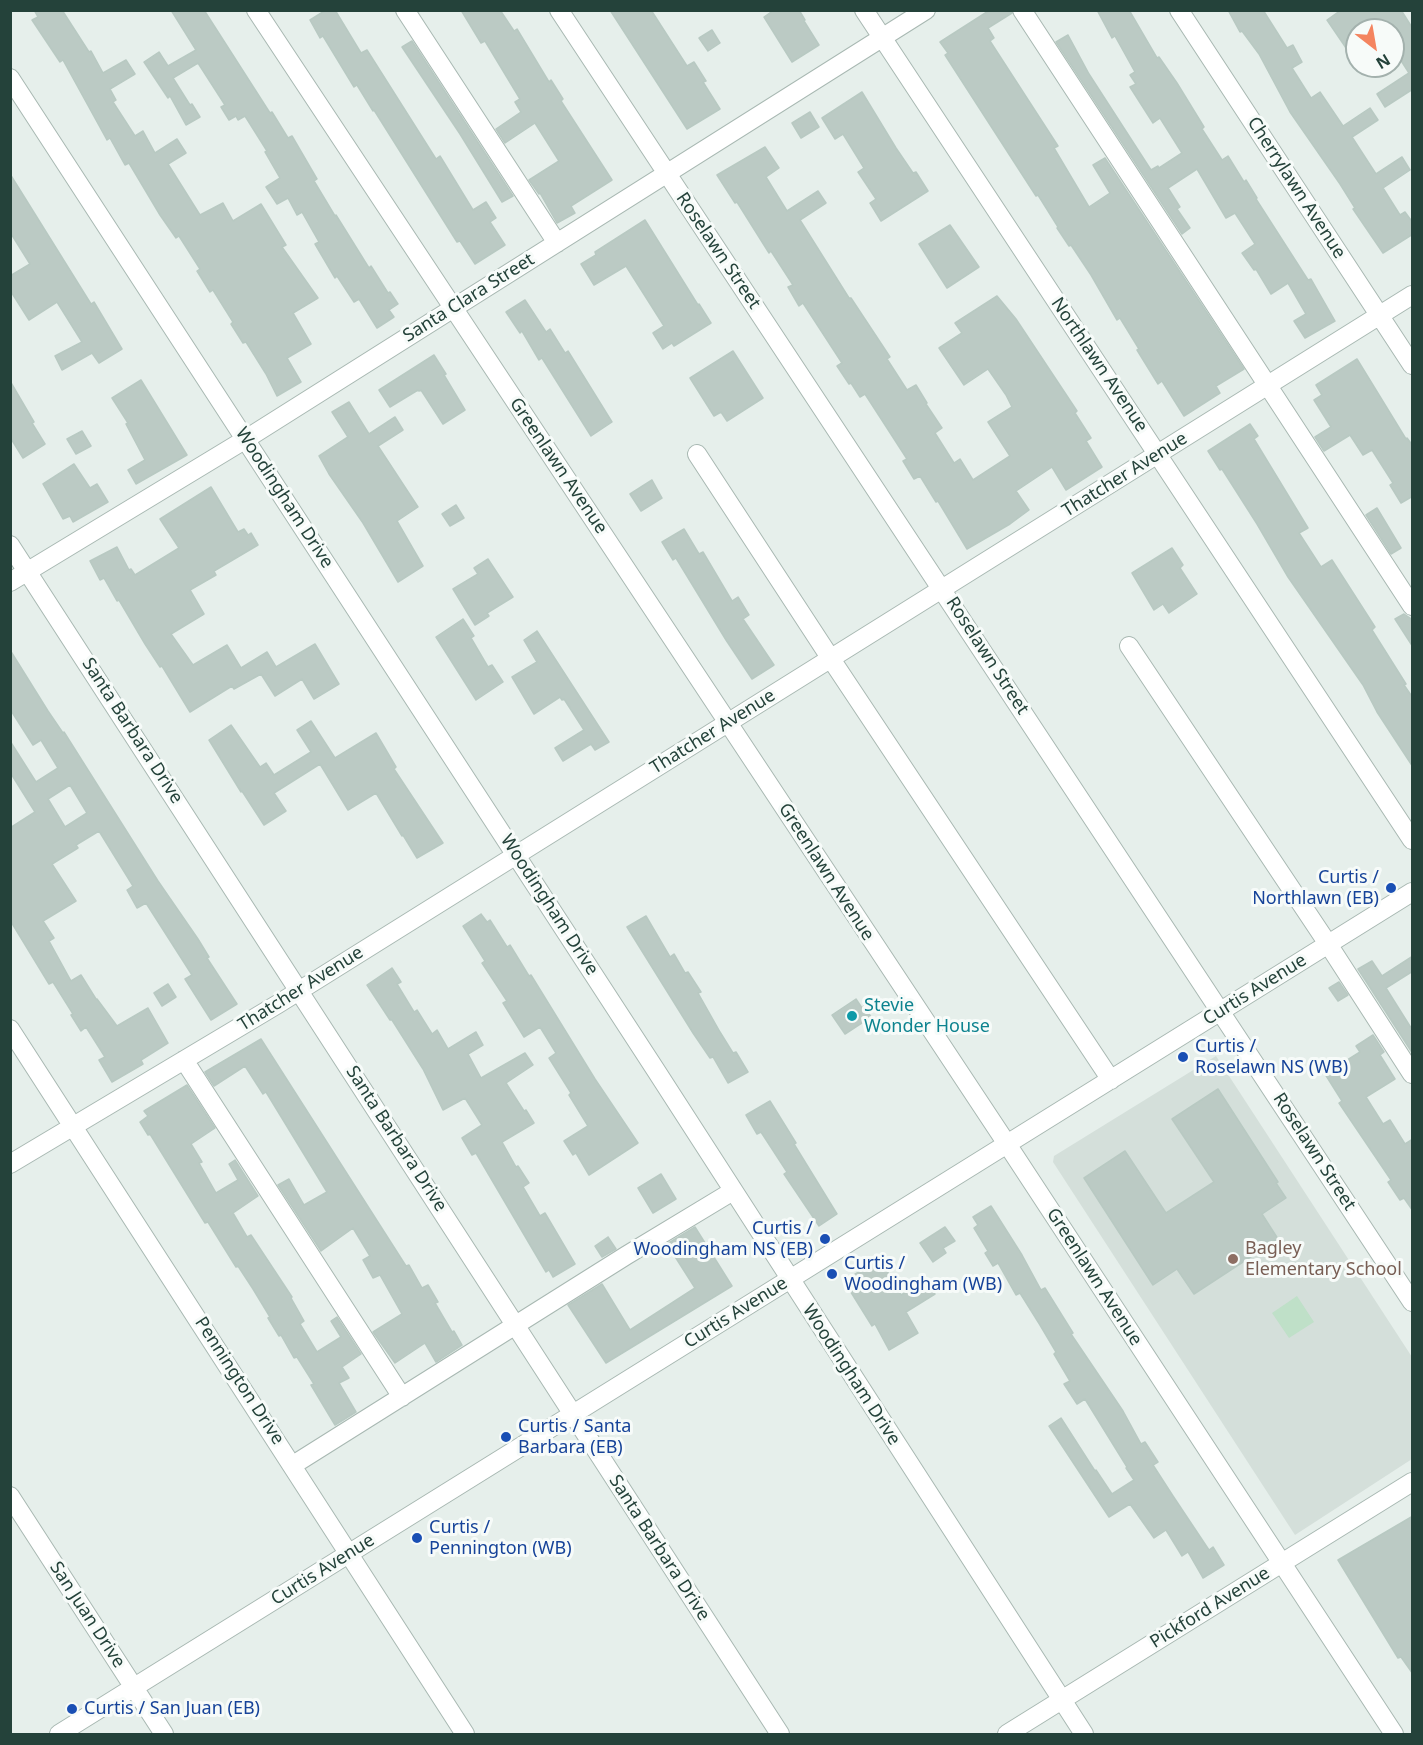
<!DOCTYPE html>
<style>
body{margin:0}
#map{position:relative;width:1423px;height:1745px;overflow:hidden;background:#e6efeb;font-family:"Noto Sans",sans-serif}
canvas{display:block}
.frame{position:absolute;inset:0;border:12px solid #24423a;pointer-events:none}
.north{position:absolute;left:1345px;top:18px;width:60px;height:60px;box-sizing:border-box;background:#f7fbf9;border:2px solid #a3b1ad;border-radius:50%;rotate:149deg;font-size:16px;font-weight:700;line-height:24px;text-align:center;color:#24423a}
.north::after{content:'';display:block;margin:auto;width:21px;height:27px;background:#f4845f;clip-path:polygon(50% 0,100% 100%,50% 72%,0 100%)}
</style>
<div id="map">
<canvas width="1423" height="1745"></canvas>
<div class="frame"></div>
<div class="north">N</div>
</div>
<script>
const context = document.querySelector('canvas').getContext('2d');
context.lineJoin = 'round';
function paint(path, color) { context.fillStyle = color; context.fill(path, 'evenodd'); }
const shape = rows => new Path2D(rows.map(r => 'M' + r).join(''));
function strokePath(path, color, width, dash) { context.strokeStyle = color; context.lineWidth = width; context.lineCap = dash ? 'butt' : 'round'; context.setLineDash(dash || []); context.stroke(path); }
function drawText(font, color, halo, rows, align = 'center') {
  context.font = font + ' "Noto Sans",sans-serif'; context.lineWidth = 6; context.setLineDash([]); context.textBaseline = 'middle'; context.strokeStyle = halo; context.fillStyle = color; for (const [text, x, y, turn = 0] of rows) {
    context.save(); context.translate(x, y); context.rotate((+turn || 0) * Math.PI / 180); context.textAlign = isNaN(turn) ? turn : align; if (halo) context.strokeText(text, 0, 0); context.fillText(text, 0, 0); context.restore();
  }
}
const built = shape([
 [1216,1056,1412,1357,1412,1459,1295,1535,1053,1162,1054,1156]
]);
const green = shape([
 [1297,1296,1314,1322,1289,1338,1272,1313]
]);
const building = shape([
 [34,10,62,10,89,52,91,51,103,73,126,60,135,74,110,89,116,100,113,102,135,136,143,131,155,153,177,139,186,153,168,164,200,215,223,203,233,221,261,204,286,245,282,247,318,298,293,313,311,344,287,358,301,382,277,396,266,374,246,342,243,343,231,324,233,322,213,290,210,292,197,271,200,269,179,236,176,238,160,215,129,163,125,165,110,138,107,140,63,60,60,62,32,20,38,17,34,10],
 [171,10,204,10,270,113,272,112,288,138,292,136,317,179,314,181,335,216,336,215,369,268,371,266,388,293,390,292,398,304,389,310,394,317,377,328,359,299,354,302,337,276,335,278,315,244,319,242,302,212,297,215,288,198,277,204,266,187,280,178,265,152,267,151,245,116,238,120,236,116,229,120,221,107,225,105,198,63,173,78,190,105,192,104,200,117,186,125,170,96,168,98,144,62,159,52,168,66,196,50,171,10],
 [326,10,335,10,361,53,367,50,436,159,440,156,473,210,486,202,496,218,490,222,505,245,475,264,460,241,457,242,374,110,373,111,357,85,354,87,323,36,320,38,310,20,326,10],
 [461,10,500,10,514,31,517,29,549,82,551,80,563,99,561,101,612,180,571,206,575,213,557,223,540,193,539,194,529,180,559,161,535,123,505,143,496,129,521,112,515,102,520,99,485,41,481,43,461,10],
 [610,10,651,10,687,66,694,62,706,81,703,82,720,109,687,129,610,10],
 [774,10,799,10,805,20,804,21,819,45,792,62,764,17,774,10],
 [990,10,1011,10,1012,13,988,28,994,38,990,41,1058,146,1054,148,1089,207,1110,193,1093,165,1105,158,1244,369,1216,386,1220,393,1184,416,1162,381,1158,384,1137,350,1139,349,1120,318,1117,320,1091,275,1071,245,1069,246,1057,228,1058,227,1038,195,1036,196,945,55,948,53,940,42,990,10],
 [1097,10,1129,10,1157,58,1159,57,1177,83,1204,127,1202,129,1222,160,1228,156,1244,182,1246,180,1257,198,1256,199,1308,280,1311,279,1335,321,1305,338,1294,321,1306,314,1288,283,1271,294,1256,269,1254,270,1242,253,1255,244,1235,213,1226,218,1197,169,1168,188,1180,207,1177,209,1190,228,1182,234,1056,42,1068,35,1089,74,1151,170,1158,166,1159,168,1182,153,1160,118,1153,123,1130,87,1136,84,1130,75,1135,72,1115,36,1112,38,1097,10],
 [1228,10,1263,10,1287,48,1293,45,1302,62,1292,68,1311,98,1320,92,1343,126,1370,108,1378,120,1352,137,1376,174,1402,157,1410,170,1383,188,1400,215,1405,212,1413,223,1413,234,1383,253,1353,209,1355,208,1340,184,1290,112,1259,54,1242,31,1240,32,1228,10],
 [1341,10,1401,10,1413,29,1413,89,1385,107,1377,94,1409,73,1393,48,1393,30,1357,30,1357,64,1327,20,1341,10],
 [712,30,720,43,708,51,699,38,712,30],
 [412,41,513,196,502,202,460,134,402,47,412,41],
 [862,92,896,148,913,173,916,172,928,191,881,221,870,203,876,199,858,172,864,168,843,134,835,139,822,118,862,92],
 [810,112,819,127,801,138,792,123,810,112],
 [765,147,779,168,766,177,787,211,818,191,826,203,800,220,849,298,851,298,890,357,887,359,907,390,916,385,927,403,926,404,942,428,935,433,954,463,960,459,973,480,1010,456,988,422,1012,407,1006,395,988,369,964,385,939,348,962,333,955,323,997,296,1016,319,1077,411,1075,413,1091,438,1086,441,1102,467,1066,490,1052,467,1016,491,1029,510,1010,524,967,549,938,501,936,502,920,476,914,479,903,461,907,459,865,394,860,397,851,383,849,384,837,366,842,363,803,303,799,306,788,287,793,285,771,251,769,253,737,202,735,203,717,175,765,147],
 [10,174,91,304,94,302,122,349,99,363,92,353,62,370,55,356,82,342,57,302,29,320,10,290,10,276,30,264,10,232,10,174],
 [645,220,698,305,699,304,711,323,674,346,672,343,663,349,653,333,664,326,626,266,594,285,581,264,596,255,595,252,645,220],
 [950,225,979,267,947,288,919,244,950,225],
 [525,300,546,332,550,329,565,353,568,351,612,422,591,436,542,358,539,360,522,331,520,333,506,312,525,300],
 [733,351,763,398,727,421,721,412,714,416,690,378,733,351],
 [434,355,446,374,444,375,465,410,443,424,421,390,419,391,418,390,390,407,379,390,434,355],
 [1357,359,1406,439,1407,438,1413,446,1413,496,1401,503,1390,485,1393,483,1372,450,1363,455,1350,435,1324,451,1315,437,1331,427,1314,400,1322,395,1316,385,1357,359],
 [141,380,187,455,136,484,128,470,145,460,126,424,128,423,112,398,141,380],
 [10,381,34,422,32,423,45,444,23,458,10,437,10,381],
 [349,402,369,434,395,417,403,430,378,446,418,507,397,521,423,566,398,582,363,523,329,474,319,456,348,437,332,412,349,402],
 [1250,424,1258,436,1254,439,1308,528,1299,533,1321,567,1332,560,1375,627,1372,630,1406,684,1404,685,1413,698,1413,767,1377,712,1363,685,1288,577,1257,524,1222,469,1220,470,1208,451,1250,424],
 [82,431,91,446,76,454,67,439,82,431],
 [74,464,90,488,97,484,108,502,73,522,70,516,63,519,43,484,74,464],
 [652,480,662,498,641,511,630,494,652,480],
 [211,487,238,532,244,529,248,535,251,533,258,545,214,571,216,575,190,590,204,614,171,634,193,665,227,645,241,668,267,652,276,667,315,644,339,684,314,699,302,679,275,696,261,674,234,689,232,686,190,712,162,666,160,667,145,644,119,600,117,601,104,578,100,580,90,561,117,547,129,570,131,569,135,575,179,548,160,519,211,487],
 [456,505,464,518,450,526,442,514,456,505],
 [1377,508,1401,548,1391,554,1366,515,1377,508],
 [684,529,699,554,703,552,732,601,738,597,749,615,743,619,774,665,752,679,726,640,676,558,673,560,662,542,684,529],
 [1172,548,1183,565,1180,568,1197,594,1169,613,1163,604,1154,610,1132,573,1172,548],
 [488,559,513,597,487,613,489,616,475,625,453,589,478,574,474,568,488,559],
 [1404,614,1413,620,1413,647,1395,619,1404,614],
 [463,619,474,636,471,638,488,667,492,665,503,682,476,700,436,637,463,619],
 [537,631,609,742,595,750,591,744,563,761,555,748,584,730,564,699,562,700,560,697,534,714,512,677,537,662,524,640,537,631],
 [10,650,48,711,63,733,64,732,158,881,198,939,209,957,207,958,237,1004,211,1020,185,979,192,975,146,903,137,908,127,890,133,886,99,831,76,845,78,848,52,864,76,901,43,921,54,938,49,941,71,981,81,975,96,999,97,999,117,1026,148,1008,168,1043,141,1060,143,1064,112,1082,99,1060,105,1057,86,1027,81,1031,71,1015,73,1014,53,982,49,984,10,920,10,828,35,812,10,772,10,741,36,782,58,768,41,740,33,745,10,709,10,650],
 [70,785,87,813,65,827,48,799,70,785],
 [311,721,335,758,376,733,396,767,394,769,443,843,417,858,403,835,402,836,376,793,348,810,320,764,274,793,286,811,264,825,242,791,241,792,209,740,231,725,260,767,266,763,274,775,311,752,297,730,311,721],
 [481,914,487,922,490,920,507,947,510,945,529,976,531,975,595,1079,638,1143,589,1175,576,1153,573,1155,564,1141,588,1126,569,1095,571,1093,549,1058,556,1053,540,1027,524,1037,503,1003,507,1001,482,963,485,961,463,926,481,914],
 [646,916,670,957,674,954,685,973,688,972,701,992,698,993,720,1032,733,1053,736,1052,748,1072,728,1083,713,1057,710,1058,693,1033,627,927,646,916],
 [1413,956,1413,971,1386,988,1413,1031,1413,1054,1358,969,1372,961,1382,976,1413,956],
 [392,968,401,982,397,984,414,1012,417,1010,432,1034,437,1030,448,1049,476,1032,483,1045,468,1054,481,1078,525,1053,533,1065,506,1083,524,1111,526,1110,534,1123,502,1142,516,1167,518,1166,529,1183,523,1187,540,1216,545,1213,575,1264,553,1277,549,1270,546,1272,476,1153,472,1155,462,1138,482,1125,465,1098,443,1110,423,1069,392,1020,390,1020,367,985,392,968],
 [1339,982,1348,995,1338,1001,1329,988,1339,982],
 [168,984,176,997,162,1006,154,993,168,984],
 [856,999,862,1008,864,1006,871,1017,845,1034,832,1015,856,999],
 [1373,1035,1384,1052,1380,1055,1395,1079,1366,1097,1383,1124,1390,1120,1405,1144,1413,1139,1413,1211,1404,1198,1400,1200,1388,1182,1391,1180,1339,1103,1342,1101,1325,1074,1360,1052,1356,1046,1373,1035],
 [261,1039,406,1266,409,1265,422,1288,428,1285,438,1302,435,1303,452,1332,454,1331,462,1345,436,1362,425,1343,395,1363,373,1332,402,1314,380,1275,373,1278,363,1260,370,1256,353,1228,321,1251,278,1185,289,1179,304,1205,327,1192,266,1092,263,1094,245,1066,214,1086,205,1072,261,1039],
 [187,1085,215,1128,191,1144,202,1162,199,1163,216,1193,238,1180,229,1164,235,1160,258,1196,233,1213,247,1237,251,1235,292,1297,291,1298,304,1321,300,1324,317,1352,341,1337,331,1321,337,1317,361,1354,342,1367,349,1378,339,1383,356,1412,335,1425,311,1385,314,1384,297,1357,294,1358,281,1335,279,1336,268,1318,270,1317,253,1289,238,1266,236,1267,208,1222,205,1223,150,1134,148,1135,140,1122,148,1116,144,1111,187,1085],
 [1218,1089,1278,1182,1276,1183,1286,1198,1262,1214,1278,1239,1194,1294,1177,1269,1153,1285,1084,1178,1125,1151,1166,1213,1214,1182,1172,1119,1218,1089],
 [770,1101,796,1143,794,1144,837,1214,819,1226,784,1174,787,1172,761,1132,757,1134,746,1115,770,1101],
 [661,1174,676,1199,653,1213,638,1188,661,1174],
 [991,1206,1022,1255,1041,1290,1045,1288,1073,1333,1071,1334,1123,1411,1141,1444,1145,1442,1158,1462,1153,1465,1173,1496,1209,1550,1213,1547,1224,1565,1203,1578,1188,1552,1182,1556,1166,1530,1154,1538,1130,1504,1109,1517,1049,1426,1061,1418,1095,1471,1096,1470,1112,1494,1134,1480,1126,1468,1127,1467,1085,1399,1077,1404,1064,1384,1070,1381,1054,1354,1056,1352,1040,1325,1020,1293,1016,1295,998,1263,993,1266,985,1253,988,1251,974,1228,978,1225,973,1217,991,1206],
 [695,1227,732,1286,606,1363,568,1305,602,1284,630,1330,695,1288,667,1244,695,1227],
 [945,1227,955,1241,943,1248,946,1253,933,1262,920,1243,945,1227],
 [608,1237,616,1249,602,1257,595,1246,608,1237],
 [880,1259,901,1295,927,1280,935,1294,906,1312,918,1333,889,1350,875,1324,872,1326,844,1281,880,1259],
 [1413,1516,1413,1674,1401,1657,1398,1658,1338,1560,1413,1516]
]);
const minor = shape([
 [256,10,1007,1144,1394,1734],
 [405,10,557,243],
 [559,10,1412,1302],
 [864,10,1412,840],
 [1022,10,1412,606],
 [1179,10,1412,365],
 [10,78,655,1069,1084,1734],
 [697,454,831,659,1111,1080],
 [10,545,780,1734],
 [10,582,246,439,926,10],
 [1129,646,1328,944,1412,1074],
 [10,1029,465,1734],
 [184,1060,402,1397],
 [10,1164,278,1004,1412,295],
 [293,1465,627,1255,733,1191],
 [10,1496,164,1734],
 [59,1734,1412,892],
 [1007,1734,1412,1482]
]);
const markers = [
 [1391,888,6,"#1a4fb4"],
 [852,1016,6,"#0f9aa8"],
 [1183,1057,6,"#1a4fb4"],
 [825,1239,6,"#1a4fb4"],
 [1233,1259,6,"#8d6e63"],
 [832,1274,6,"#1a4fb4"],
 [506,1437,6,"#1a4fb4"],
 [417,1538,6,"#1a4fb4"],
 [72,1709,6,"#1a4fb4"]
];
const streetNames = [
 ["Cherrylawn Avenue",1296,188,57],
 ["Roselawn Street",718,251,56],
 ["Santa Clara Street",469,298,-32],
 ["Northlawn Avenue",1099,365,56],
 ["Greenlawn Avenue",558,466,56],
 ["Thatcher Avenue",1125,475,-32],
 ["Woodingham Drive",284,498,57],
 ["Roselawn Street",987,656,57],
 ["Santa Barbara Drive",132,731,57],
 ["Thatcher Avenue",713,732,-32],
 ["Greenlawn Avenue",826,872,57],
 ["Woodingham Drive",549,905,57],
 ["Thatcher Avenue",301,989,-32],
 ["Curtis Avenue",1255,990,-32],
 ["Santa Barbara Drive",396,1139,57],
 ["Roselawn Street",1314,1152,57],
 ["Greenlawn Avenue",1094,1277,57],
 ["Curtis Avenue",736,1313,-32],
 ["Woodingham Drive",851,1375,57],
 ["Pennington Drive",239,1381,57],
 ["Santa Barbara Drive",659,1548,57],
 ["Curtis Avenue",323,1570,-32],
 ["Pickford Avenue",1210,1608,-32],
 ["San Juan Drive",87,1615,57]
];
const transitNames = [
 ["Curtis /",1379,878,"right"],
 ["Northlawn (EB)",1379,899,"right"],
 ["Curtis /",1195,1047],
 ["Roselawn NS (WB)",1195,1068],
 ["Curtis /",813,1229,"right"],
 ["Woodingham NS (EB)",813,1250,"right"],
 ["Curtis /",844,1264],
 ["Woodingham (WB)",844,1285],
 ["Curtis / Santa",518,1427],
 ["Barbara (EB)",518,1448],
 ["Curtis /",429,1528],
 ["Pennington (WB)",429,1549],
 ["Curtis / San Juan (EB)",84,1709]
];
const cultureNames = [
 ["Stevie",864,1006],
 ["Wonder House",864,1027]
];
const educationNames = [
 ["Bagley",1245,1249],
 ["Elementary School",1245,1270]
];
paint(built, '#d4dfda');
paint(green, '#bfe0c8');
paint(building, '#bbcac4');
strokePath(building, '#b8c9c2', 1.5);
strokePath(minor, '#a8b8b2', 20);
strokePath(minor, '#fff', 18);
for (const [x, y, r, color] of markers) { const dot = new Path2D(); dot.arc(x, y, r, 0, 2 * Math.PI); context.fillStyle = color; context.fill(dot); strokePath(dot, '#f7fbf9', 2); }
drawText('18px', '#24423a', '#f7fbf9', streetNames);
drawText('18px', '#164399', '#f7fbf9', transitNames, 'left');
drawText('18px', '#0d838f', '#f7fbf9', cultureNames, 'left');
drawText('18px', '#785e54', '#f7fbf9', educationNames, 'left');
</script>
